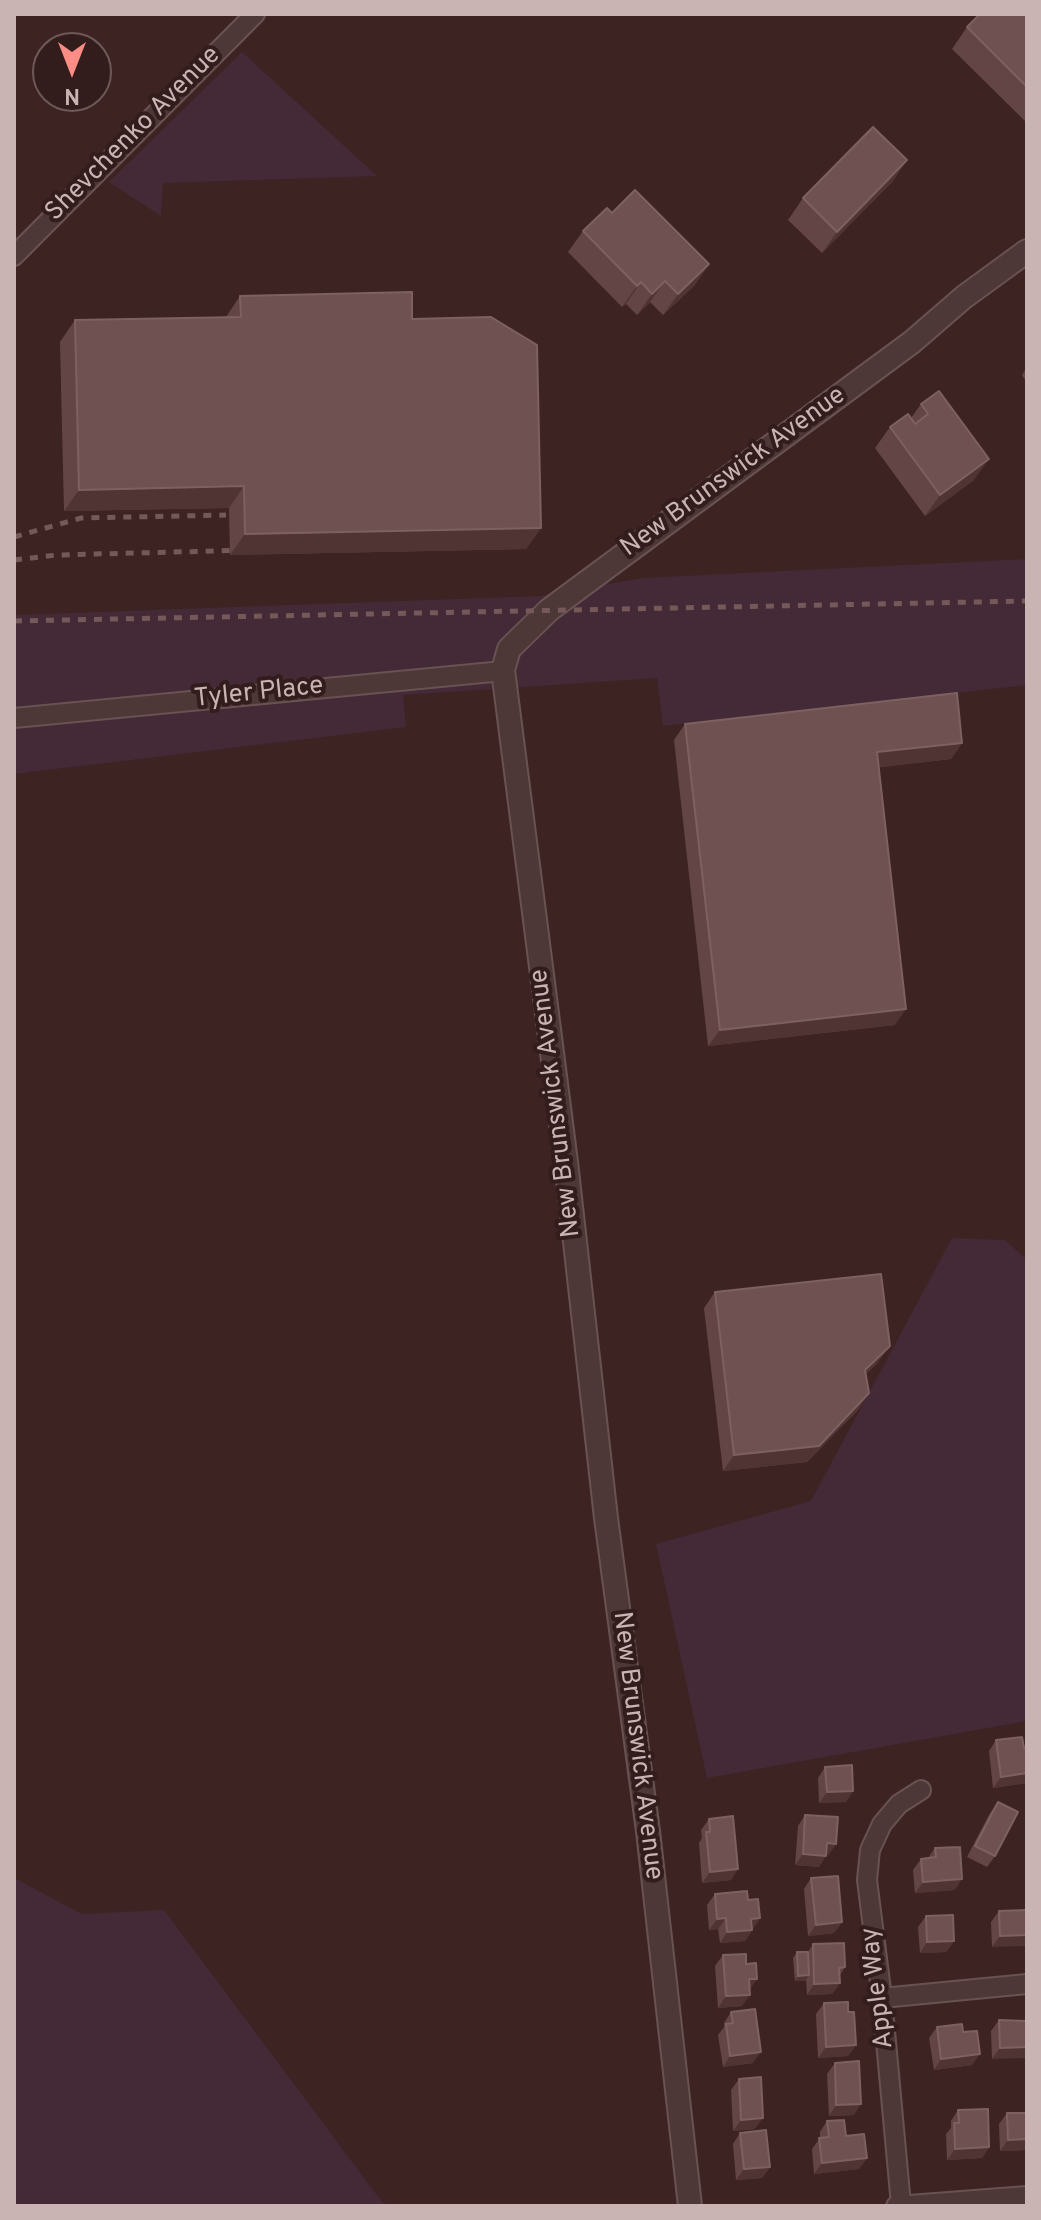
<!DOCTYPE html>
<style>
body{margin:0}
#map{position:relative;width:1041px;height:2220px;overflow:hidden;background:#3e2323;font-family:Overpass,sans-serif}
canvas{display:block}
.frame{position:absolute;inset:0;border:16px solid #c9b4b3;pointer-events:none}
.north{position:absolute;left:32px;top:32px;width:80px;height:80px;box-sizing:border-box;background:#331d1c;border:2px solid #6f5958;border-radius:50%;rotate:180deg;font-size:22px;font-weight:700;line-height:32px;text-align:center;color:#c9b4b3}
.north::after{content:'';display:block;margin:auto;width:28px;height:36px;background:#fb8c86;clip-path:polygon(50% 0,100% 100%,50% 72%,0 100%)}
</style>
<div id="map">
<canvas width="1041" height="2220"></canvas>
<div class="frame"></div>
<div class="north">N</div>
</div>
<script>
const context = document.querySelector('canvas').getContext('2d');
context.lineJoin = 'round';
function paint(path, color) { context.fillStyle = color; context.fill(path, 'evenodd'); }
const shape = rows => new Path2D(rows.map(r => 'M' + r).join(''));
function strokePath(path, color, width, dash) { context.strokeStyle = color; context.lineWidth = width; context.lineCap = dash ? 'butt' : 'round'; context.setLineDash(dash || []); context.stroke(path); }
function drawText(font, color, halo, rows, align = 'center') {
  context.font = font + ' Overpass,sans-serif'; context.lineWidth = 8; context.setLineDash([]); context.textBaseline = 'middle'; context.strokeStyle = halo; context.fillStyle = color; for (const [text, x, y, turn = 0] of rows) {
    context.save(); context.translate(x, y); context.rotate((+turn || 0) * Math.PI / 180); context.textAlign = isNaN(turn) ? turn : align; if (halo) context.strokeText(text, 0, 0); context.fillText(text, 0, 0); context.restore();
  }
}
const green = shape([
 [242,52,377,176,163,183,161,216,109,182],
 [1027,559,1027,685,663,726,657,678,403,695,406,727,14,774,14,615,540,596,643,578],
 [952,1238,1005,1240,1027,1260,1027,1721,707,1778,656,1544,811,1501],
 [14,1878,82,1914,164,1910,382,2202,393,2206,14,2206]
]);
const minor = shape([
 [14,256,255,14],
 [14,718,503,671],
 [882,1998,1027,1984],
 [901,2205,882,1998,867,1880,870,1850,882,1824,899,1804,921,1790],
 [896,2206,1027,2196]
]);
const tertiary = shape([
 [690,2206,648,1831,606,1518,566,1162,503,670,509,649,549,610,912,342,964,297,1027,251]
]);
const rail = shape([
 [14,537,81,518,226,515],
 [14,560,57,555,254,550],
 [14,621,1027,601]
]);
const wall = shape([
 [1027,14,1027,123,952,49,967,27],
 [907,160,892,182,822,253,788,220,803,198],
 [612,213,709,264,694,286,663,315,650,302,637,315,626,304,622,307,568,252,583,231],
 [240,296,412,319,541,528,526,549,230,555,229,508,64,511,60,342,75,320,226,317],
 [1027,367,1027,383,1022,375],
 [921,404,974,480,925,516,875,448,890,427,911,418],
 [685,724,962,743,951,759,879,767,895,1025,708,1046,674,740],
 [715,1292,878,1362,866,1374,869,1393,858,1410,807,1462,723,1471,704,1308],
 [996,1740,1024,1748,1027,1748,1027,1783,993,1788,989,1751],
 [825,1767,853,1791,846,1802,819,1803,818,1778],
 [998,1802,995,1856,987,1867,967,1857,990,1813],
 [805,1815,836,1844,828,1855,826,1854,819,1867,795,1865,798,1826],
 [709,1819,731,1880,702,1883,699,1843,702,1838,701,1830],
 [935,1848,955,1890,915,1893,913,1870,921,1859,928,1858],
 [811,1878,842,1922,834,1933,808,1936,804,1889],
 [715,1894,748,1900,760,1918,745,1941,720,1943,718,1929,709,1930,707,1905],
 [1027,1910,992,1947,991,1922,999,1911],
 [926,1916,954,1941,946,1952,920,1953,918,1927],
 [813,1944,845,1967,840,1975,840,1983,832,1994,807,1995,806,1979,805,1981,795,1981,793,1958,797,1952,808,1952],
 [723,1955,746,1964,757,1979,749,1990,742,2006,718,2008,715,1966],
 [824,2003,848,2012,856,2045,848,2056,818,2058,816,2014],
 [731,2012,753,2063,723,2067,718,2035,724,2027,724,2023],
 [999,2020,1027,2021,992,2059,991,2031],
 [937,2027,963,2032,972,2065,934,2070,929,2038],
 [835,2063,854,2115,829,2116,827,2074],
 [739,2079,755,2129,733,2131,731,2090],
 [958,2110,989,2147,982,2158,947,2160,946,2134,951,2128,951,2121],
 [1007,2113,1027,2150,1000,2151,999,2124],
 [827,2121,846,2136,867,2158,859,2169,814,2174,812,2149,820,2138,820,2132],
 [740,2133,770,2167,762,2178,736,2180,733,2144]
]);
const shadedWall = shape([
 [907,160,892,182,822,253,837,232],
 [709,264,694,286,663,315,678,294],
 [665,281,650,302,637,315,652,294],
 [641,282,626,304,622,307,637,286],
 [989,459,974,480,925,516,940,495],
 [244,486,229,508,64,511,79,490],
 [541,528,526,549,230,555,245,534],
 [962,743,951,759,866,769,877,752],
 [906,1009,895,1025,708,1046,720,1030],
 [890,1346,878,1362,854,1386,865,1370],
 [869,1393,858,1410,807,1462,723,1471,734,1455],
 [1027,1773,1027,1783,993,1788,1001,1777],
 [853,1791,846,1802,819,1803,827,1792],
 [827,1843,836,1844,828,1855,819,1854],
 [803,1854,826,1856,819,1867,795,1865],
 [738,1869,731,1880,702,1883,710,1872],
 [962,1879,955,1890,915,1893,923,1882],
 [726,1918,718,1929,709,1930,717,1919],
 [760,1918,752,1930,751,1919],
 [842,1922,834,1933,808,1936,816,1925],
 [752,1930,745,1941,720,1943,727,1932],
 [1027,1935,1027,1946,992,1947,1000,1936],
 [954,1941,946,1952,920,1953,927,1942],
 [809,1975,805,1981,795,1981,798,1976],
 [749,1979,757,1979,749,1990],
 [840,1983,832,1994,807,1995,814,1984],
 [750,1995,742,2006,718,2008,726,1996],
 [856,2045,848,2056,818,2058,826,2047],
 [1027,2047,1027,2058,992,2059,1000,2048],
 [761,2052,753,2063,723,2067,730,2056],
 [980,2054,972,2065,934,2070,941,2059],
 [861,2104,854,2115,829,2116,836,2105],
 [763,2118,755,2129,733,2131,741,2120],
 [1027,2139,1027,2150,1000,2151,1008,2140],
 [989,2147,982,2158,947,2160,955,2149],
 [867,2158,859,2169,814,2174,822,2163],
 [770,2167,762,2178,736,2180,744,2169]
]);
const building = shape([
 [980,14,1027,14,1027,87,967,27,980,14],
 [873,127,907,160,837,232,803,198,873,127],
 [635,190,709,264,678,294,665,281,652,294,641,282,637,286,583,231,607,208,612,213,635,190],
 [412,292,412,319,491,317,537,345,541,528,245,534,244,486,79,490,75,320,241,317,240,296,412,292],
 [939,391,989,459,940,495,890,427,908,414,915,424,928,414,921,404,939,391],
 [957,693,962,743,877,752,906,1009,720,1030,685,724,957,693],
 [881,1274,890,1346,865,1370,869,1393,819,1446,734,1455,715,1292,881,1274],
 [1022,1737,1024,1748,1027,1748,1027,1773,1001,1777,996,1740,1022,1737],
 [852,1765,853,1791,827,1792,825,1767,852,1765],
 [998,1802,1018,1812,995,1856,975,1846,998,1802],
 [805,1815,838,1817,836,1844,827,1843,826,1856,803,1854,805,1815],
 [733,1816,738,1869,710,1872,706,1832,710,1832,709,1819,733,1816],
 [960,1847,962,1879,923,1882,921,1859,936,1857,935,1848,960,1847],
 [838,1876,842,1922,816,1925,811,1878,838,1876],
 [747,1891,748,1900,758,1899,760,1918,751,1919,752,1930,727,1932,726,1918,717,1919,715,1894,747,1891],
 [1027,1910,1027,1935,1000,1936,999,1911,1027,1910],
 [953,1915,954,1941,927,1942,926,1916,953,1915],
 [844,1943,845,1967,839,1968,840,1983,814,1984,813,1944,844,1943],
 [797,1952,808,1952,809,1975,798,1976,797,1952],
 [746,1954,746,1964,756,1963,757,1979,749,1979,750,1995,726,1996,723,1955,746,1954],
 [848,2002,848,2012,854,2012,856,2045,826,2047,824,2003,848,2002],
 [755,2009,761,2052,730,2056,726,2024,733,2023,731,2012,755,2009],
 [999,2020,1027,2021,1027,2047,1000,2048,999,2020],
 [962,2024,963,2032,977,2031,980,2054,941,2059,937,2027,962,2024],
 [859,2061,861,2104,836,2105,835,2063,859,2061],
 [761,2077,763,2118,741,2120,739,2079,761,2077],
 [988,2109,989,2147,955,2149,954,2123,959,2123,958,2110,988,2109],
 [1007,2113,1027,2113,1027,2139,1008,2140,1007,2113],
 [844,2120,846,2136,864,2134,867,2158,822,2163,819,2138,829,2137,827,2121,844,2120],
 [766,2130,770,2167,744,2169,740,2133,766,2130]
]);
const streetNames = [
 ["Shevchenko Avenue",134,135,-45],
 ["New Brunswick Avenue",734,473,-36],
 ["Tyler Place",259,694,-6],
 ["New Brunswick Avenue",557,1103,-97],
 ["New Brunswick Avenue",636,1746,83],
 ["Apple Way",879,1988,-97]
];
paint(green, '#442937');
strokePath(minor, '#695252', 22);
strokePath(tertiary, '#695252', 26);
strokePath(minor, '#4e3737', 18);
strokePath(tertiary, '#4e3737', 22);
strokePath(rail, '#755959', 5, [8, 8]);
paint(wall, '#644545');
paint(shadedWall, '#503333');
paint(building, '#6f5151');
strokePath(building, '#7d6160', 2);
drawText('26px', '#c9b4b3', '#331d1c', streetNames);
</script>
